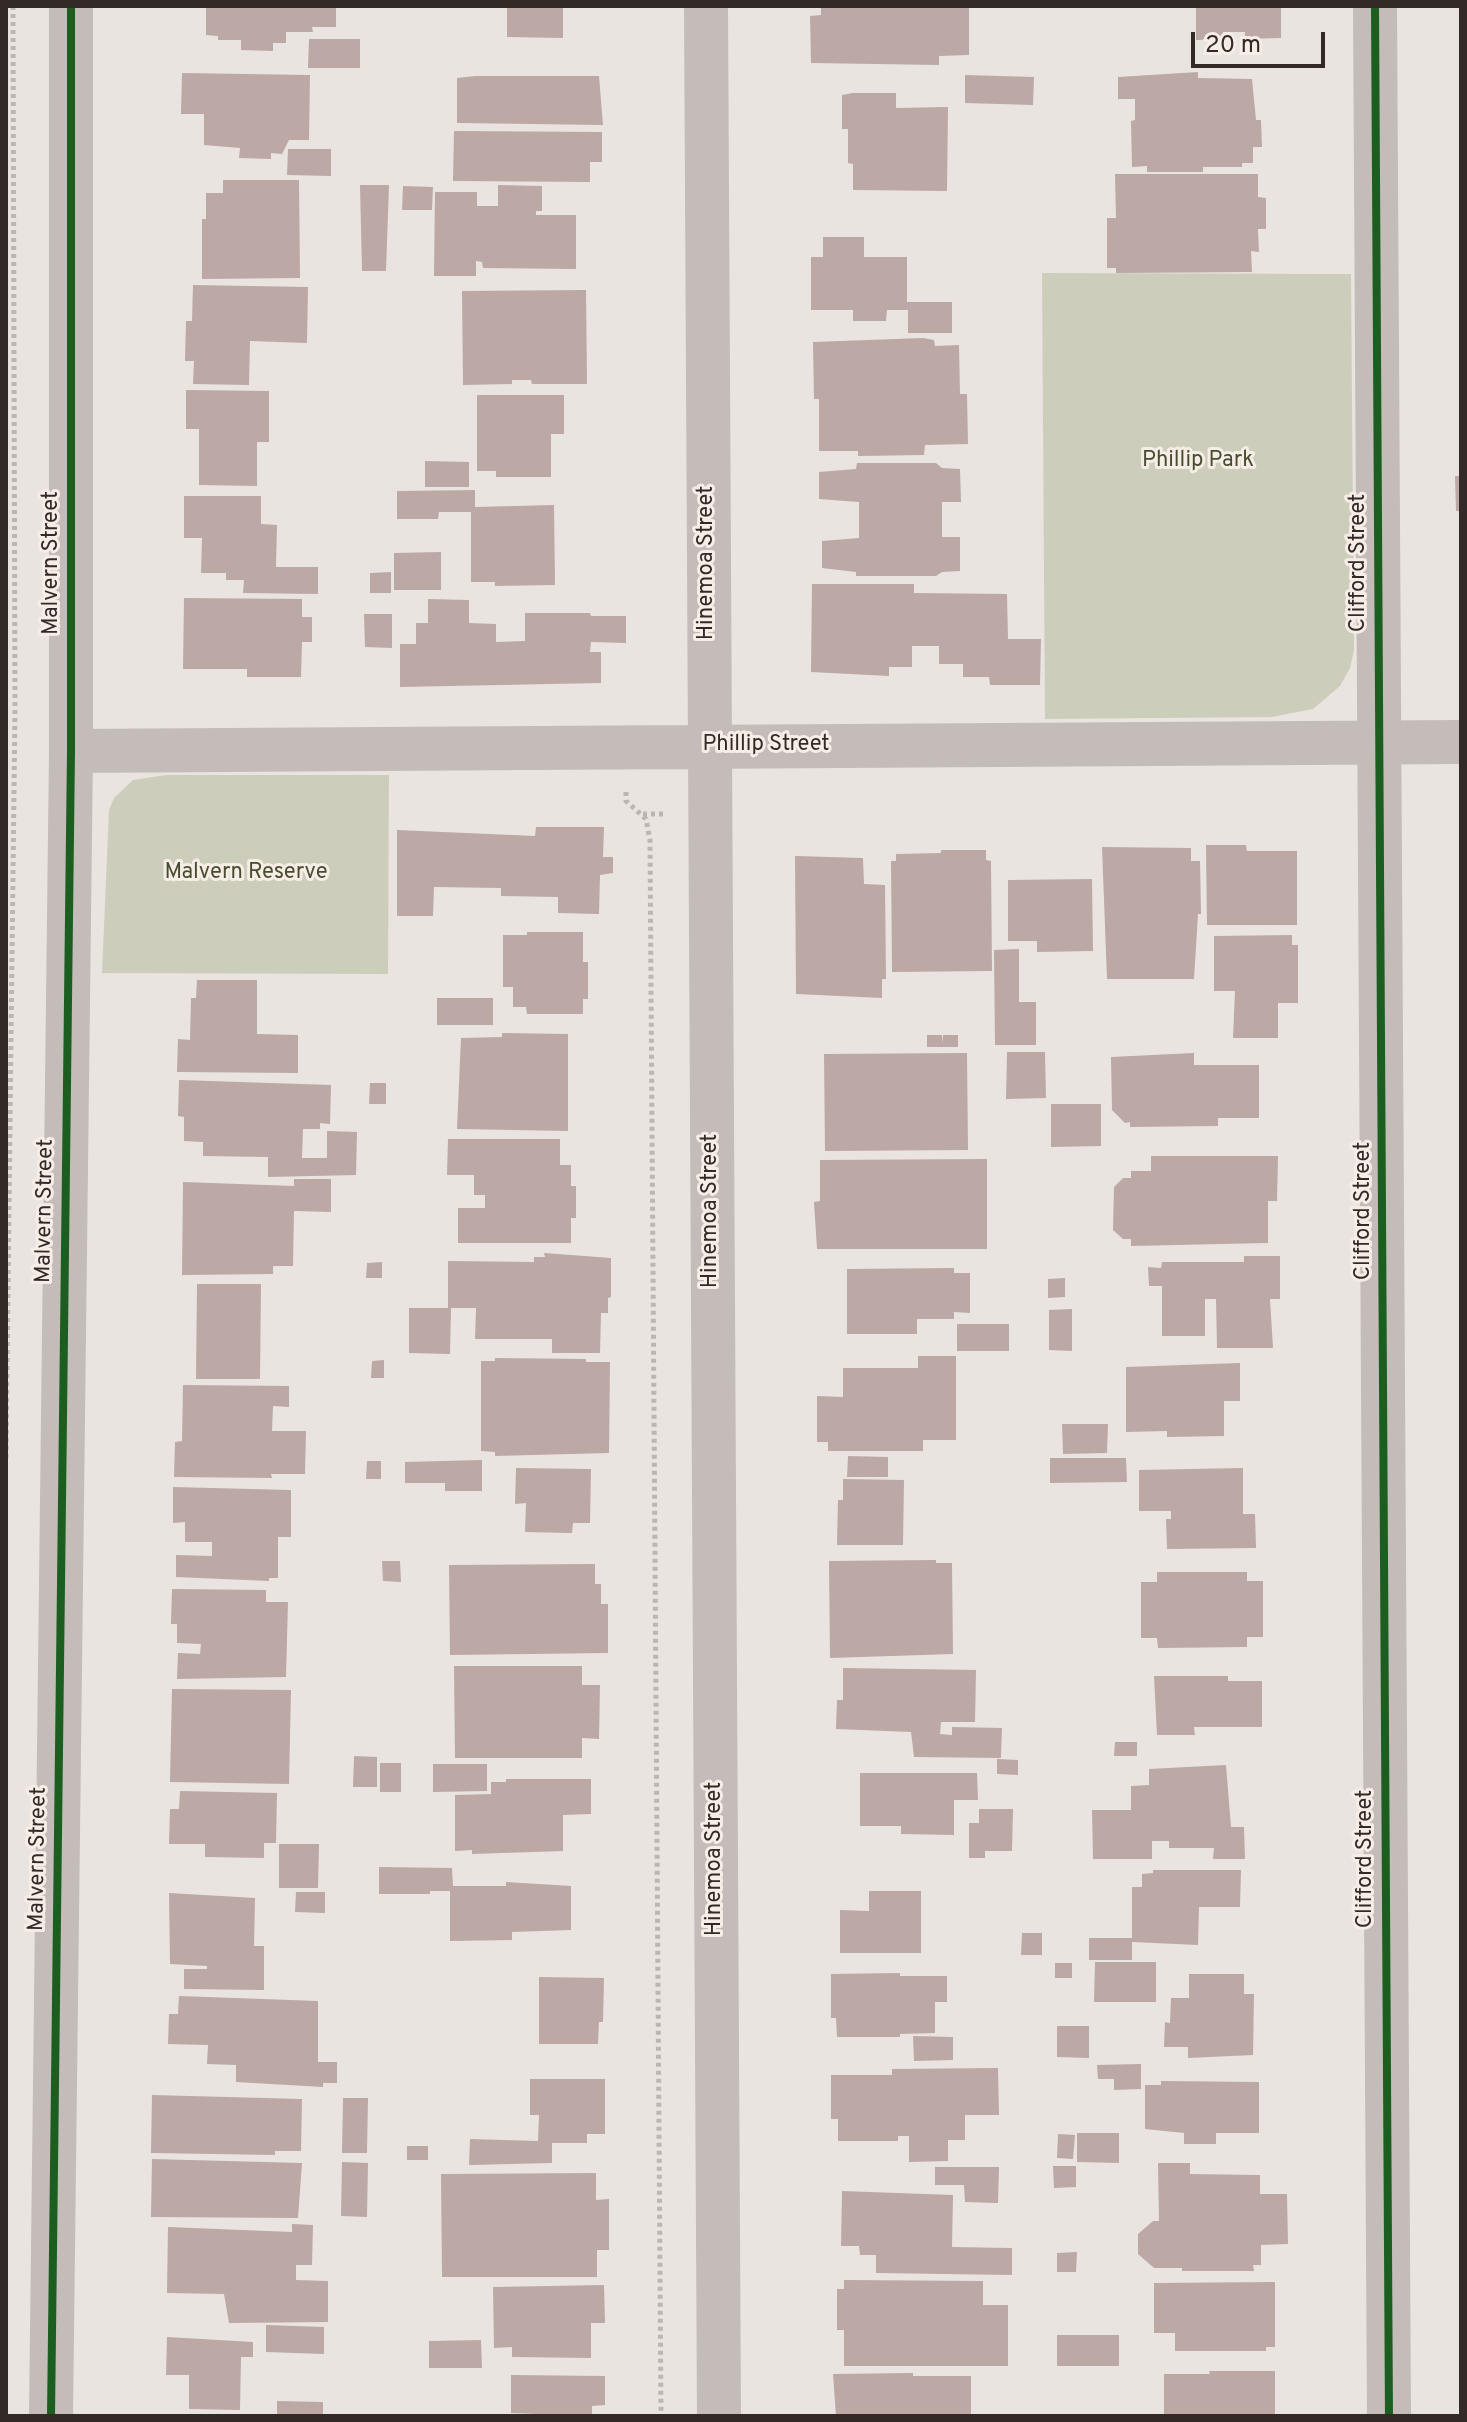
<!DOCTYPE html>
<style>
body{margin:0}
#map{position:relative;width:1467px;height:2422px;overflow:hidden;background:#eae4e0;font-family:Overpass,sans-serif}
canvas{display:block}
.frame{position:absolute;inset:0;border:8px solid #332a28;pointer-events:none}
.scale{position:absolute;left:1191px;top:32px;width:134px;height:36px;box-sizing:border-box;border:4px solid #332a28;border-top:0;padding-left:10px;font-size:24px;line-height:28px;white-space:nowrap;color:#332a28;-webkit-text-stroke:6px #f7ede7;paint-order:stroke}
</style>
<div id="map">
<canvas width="1467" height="2422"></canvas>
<div class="frame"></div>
<div class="scale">20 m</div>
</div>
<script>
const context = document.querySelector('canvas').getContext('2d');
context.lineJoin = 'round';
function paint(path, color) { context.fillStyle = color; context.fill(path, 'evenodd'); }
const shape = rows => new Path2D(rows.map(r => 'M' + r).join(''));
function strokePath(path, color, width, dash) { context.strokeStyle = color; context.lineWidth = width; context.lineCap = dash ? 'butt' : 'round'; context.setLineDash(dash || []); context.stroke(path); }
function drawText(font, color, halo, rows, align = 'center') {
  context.font = font + ' Overpass,sans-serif'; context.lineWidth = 6; context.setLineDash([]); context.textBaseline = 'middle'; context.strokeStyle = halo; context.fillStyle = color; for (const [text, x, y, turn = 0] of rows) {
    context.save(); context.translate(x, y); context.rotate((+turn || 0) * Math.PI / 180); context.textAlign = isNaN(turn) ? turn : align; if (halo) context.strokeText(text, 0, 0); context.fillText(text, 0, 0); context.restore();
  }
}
const green = shape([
 [1042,273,1351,274,1354,650,1350,668,1340,686,1313,709,1272,717,1045,719],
 [166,775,389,775,388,974,102,973,109,810,114,798,133,780]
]);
const building = shape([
 [206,6,336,6,336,27,312,27,313,32,286,32,286,43,273,43,273,51,241,50,241,40,218,40,218,36,206,35],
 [507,6,563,6,563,38,507,37],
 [821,6,969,6,969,55,939,56,939,65,811,63,810,16,821,15],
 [1196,6,1281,6,1281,38,1245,39,1245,32,1223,32,1223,39,1196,40],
 [309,39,360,39,360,68,308,68],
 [1198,72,1198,78,1252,79,1256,120,1261,120,1262,147,1253,147,1253,163,1242,163,1242,167,1203,167,1203,172,1147,172,1147,166,1132,167,1131,121,1135,120,1135,99,1118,99,1118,77],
 [182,73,310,75,309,140,289,140,282,154,271,153,271,159,239,158,240,148,204,145,204,114,181,114],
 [965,75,1034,77,1033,105,965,103],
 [475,76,599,76,603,125,457,123,457,78],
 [853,93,896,93,896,108,948,107,947,191,853,190,853,164,848,163,848,129,842,129,842,95],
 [454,131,602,132,602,162,590,162,590,182,453,181],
 [288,149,331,149,331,176,287,175],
 [1115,174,1258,174,1258,197,1266,198,1266,229,1258,229,1259,252,1251,251,1252,272,1116,273,1116,268,1107,268,1107,218,1116,218],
 [223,180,299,180,300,278,202,279,202,219,206,219,206,193,223,193],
 [360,185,389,185,386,271,362,271],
 [498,185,542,186,542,211,536,211,536,215,576,215,576,269,483,268,482,262,476,261,476,276,434,276,435,192,477,192,477,206,498,206],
 [403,186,433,187,432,210,402,210],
 [823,237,864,237,864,257,907,257,907,302,952,302,952,333,908,333,908,310,887,310,886,321,853,321,853,310,811,310,811,257,823,257],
 [193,285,308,287,307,343,250,341,249,385,193,384,194,361,185,361,186,321,192,321],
 [586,290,587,384,532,384,531,380,512,380,512,384,463,385,462,291],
 [923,338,934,340,935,346,959,345,960,394,967,394,968,444,925,445,924,455,858,456,858,451,819,451,819,399,814,399,813,342],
 [186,390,269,391,269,442,257,442,257,486,199,485,199,429,186,429],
 [477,395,564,395,564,434,551,434,551,477,496,477,496,471,477,471],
 [425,461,469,462,469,487,425,487],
 [857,463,936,463,942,468,960,469,961,502,942,502,942,537,960,537,960,571,942,572,936,576,856,576,856,572,822,568,822,541,859,538,859,502,819,499,819,472,856,469],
 [1455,476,1461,476,1461,511,1456,511],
 [475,490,475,507,554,505,555,585,495,586,495,582,471,582,471,512,439,512,438,519,397,519,397,491],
 [184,496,261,496,261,524,277,525,276,567,318,567,318,594,243,593,244,580,226,580,226,573,201,573,202,538,184,538],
 [441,552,441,590,394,590,394,553],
 [391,572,391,593,370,593,370,573],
 [812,584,914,584,914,593,1007,594,1008,639,1041,639,1040,685,990,685,989,677,963,677,963,664,939,664,939,646,912,646,912,667,889,667,889,676,811,672],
 [184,598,302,599,302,617,312,617,312,642,302,642,301,677,247,677,247,669,183,669],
 [428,599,469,600,469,623,496,624,496,642,525,641,525,613,590,613,591,616,626,616,626,643,591,642,590,652,601,652,601,683,400,687,400,644,416,644,416,623,428,623],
 [364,614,392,614,392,648,365,647],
 [536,827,604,827,603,857,613,857,613,873,600,875,599,914,558,913,558,897,501,896,501,888,434,887,433,916,397,916,397,830,535,836],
 [1206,845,1246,845,1247,851,1297,851,1297,925,1207,925],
 [1102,847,1191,848,1191,861,1200,861,1201,914,1198,914,1194,979,1107,979],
 [941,850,986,850,986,860,991,861,992,971,892,972,891,861,896,861,896,854,941,853],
 [795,856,863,858,864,884,885,885,886,979,882,979,882,998,796,994],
 [1092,879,1093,951,1037,952,1037,941,1008,941,1008,880],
 [527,932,583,932,583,962,588,962,588,999,583,999,583,1014,527,1014,526,1007,513,1007,513,987,503,987,503,935,527,935],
 [1292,935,1292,945,1298,945,1298,1003,1278,1003,1278,1038,1233,1038,1235,991,1214,991,1214,936],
 [1019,949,1019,1002,1036,1002,1036,1045,995,1045,994,950],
 [197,980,257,980,257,1034,298,1035,298,1073,177,1072,178,1039,190,1040,191,998,196,998],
 [437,998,493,998,493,1025,437,1025],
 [502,1033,568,1034,568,1131,457,1129,461,1038,502,1037],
 [927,1035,942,1035,942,1044,943,1035,958,1035,958,1047,927,1047],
 [1007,1052,1045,1052,1046,1098,1006,1099],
 [967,1053,968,1150,825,1151,824,1054],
 [1194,1053,1194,1065,1259,1065,1259,1118,1218,1118,1218,1126,1130,1127,1130,1122,1125,1123,1112,1110,1111,1057],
 [179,1080,331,1085,330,1124,320,1123,320,1129,303,1129,302,1158,327,1158,327,1131,357,1132,356,1175,268,1177,268,1157,203,1156,203,1142,184,1141,184,1117,178,1116],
 [370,1083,386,1083,386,1104,369,1104],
 [1051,1104,1101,1104,1101,1146,1051,1147],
 [448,1139,560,1139,560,1165,571,1165,571,1186,576,1186,576,1218,571,1218,571,1243,458,1243,458,1208,485,1208,485,1195,474,1195,474,1175,447,1175],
 [1151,1156,1278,1156,1277,1201,1268,1201,1268,1243,1131,1246,1131,1239,1123,1239,1113,1230,1114,1187,1123,1178,1131,1178,1131,1171,1151,1171],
 [987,1159,987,1249,817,1249,814,1202,820,1201,820,1160],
 [294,1179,331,1179,331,1212,294,1211,293,1266,273,1266,273,1274,182,1275,183,1182,294,1186],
 [544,1253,611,1258,611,1297,608,1298,608,1313,601,1313,600,1353,552,1353,552,1339,475,1339,476,1308,451,1308,450,1354,409,1353,409,1308,448,1308,448,1261,534,1262,534,1257,545,1257],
 [1244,1256,1280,1256,1280,1299,1270,1299,1273,1348,1217,1348,1216,1299,1205,1299,1205,1336,1162,1336,1162,1286,1149,1286,1148,1267,1161,1268,1162,1262,1244,1262],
 [382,1262,382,1278,366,1278,367,1263],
 [954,1268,954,1273,970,1273,970,1313,954,1312,954,1319,917,1319,917,1334,847,1334,847,1269],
 [1065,1278,1065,1297,1048,1298,1048,1279],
 [197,1284,261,1284,260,1379,196,1379],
 [1072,1309,1072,1351,1049,1350,1049,1310],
 [957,1324,1009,1324,1009,1351,957,1351],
 [918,1356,956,1356,956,1440,923,1440,923,1451,828,1451,828,1442,817,1442,817,1396,843,1397,843,1368,918,1368],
 [495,1358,586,1359,586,1362,610,1362,609,1453,495,1456,495,1452,481,1451,481,1361,495,1361],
 [384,1360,384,1378,371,1378,372,1361],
 [1240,1363,1240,1401,1224,1401,1224,1436,1167,1437,1167,1431,1126,1432,1126,1367],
 [183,1385,289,1386,289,1407,273,1406,272,1431,306,1431,305,1474,271,1474,272,1478,174,1477,175,1442,182,1441],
 [1062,1424,1108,1424,1107,1453,1063,1454],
 [848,1456,888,1457,888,1477,847,1477],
 [1050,1458,1126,1458,1127,1482,1050,1483],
 [482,1460,482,1491,445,1491,445,1483,405,1483,405,1462],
 [367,1461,381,1461,381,1479,366,1479],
 [516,1468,591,1469,590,1523,573,1523,572,1533,525,1532,526,1503,515,1504],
 [1243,1468,1243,1514,1255,1514,1256,1548,1167,1549,1166,1519,1171,1519,1171,1511,1139,1511,1139,1470],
 [843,1479,904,1480,903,1545,837,1545,838,1500,843,1500],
 [173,1487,291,1490,291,1537,278,1537,278,1578,269,1578,269,1581,176,1577,176,1555,212,1556,212,1542,185,1542,185,1522,173,1523],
 [936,1560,936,1563,952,1563,953,1654,830,1658,829,1561],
 [382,1561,400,1561,401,1582,383,1581],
 [595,1564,595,1584,601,1584,601,1604,608,1604,608,1653,450,1655,449,1565],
 [1157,1572,1247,1572,1247,1581,1263,1581,1263,1637,1247,1637,1247,1647,1158,1648,1157,1638,1141,1638,1141,1582,1157,1582],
 [172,1589,266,1590,266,1602,288,1602,286,1677,177,1679,178,1653,200,1654,201,1644,177,1643,177,1624,171,1624],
 [454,1666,582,1666,582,1685,600,1685,599,1739,582,1738,582,1758,455,1758],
 [843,1668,976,1670,975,1722,941,1722,940,1734,952,1735,952,1727,1002,1728,1001,1758,914,1757,911,1732,836,1729,837,1700,843,1700],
 [1154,1676,1228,1676,1228,1681,1262,1681,1262,1727,1194,1727,1195,1735,1157,1735],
 [172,1689,291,1690,289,1784,170,1782],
 [1115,1742,1137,1742,1137,1756,1114,1756],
 [354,1756,377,1757,377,1787,353,1787],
 [997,1759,1018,1760,1018,1775,997,1774],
 [380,1763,401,1763,401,1792,380,1792],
 [433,1764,487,1764,487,1791,433,1792],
 [1226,1765,1231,1827,1244,1827,1245,1859,1213,1859,1214,1848,1169,1848,1169,1841,1152,1841,1152,1859,1093,1859,1092,1810,1131,1810,1131,1786,1149,1785,1149,1769],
 [860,1773,977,1773,978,1800,954,1800,954,1835,901,1834,901,1826,860,1826],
 [506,1779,591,1779,591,1814,563,1815,563,1851,472,1854,472,1850,455,1851,455,1795,491,1794,491,1782,506,1782],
 [180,1791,277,1793,276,1843,264,1843,264,1858,205,1857,205,1844,169,1844,170,1809,179,1809],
 [979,1809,1013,1809,1012,1851,985,1851,985,1858,969,1858,969,1823,979,1823],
 [279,1844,319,1844,318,1888,279,1888],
 [379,1867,452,1868,453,1886,506,1886,506,1882,571,1886,571,1930,512,1932,512,1940,450,1941,450,1891,430,1891,430,1894,379,1894],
 [1153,1870,1241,1870,1240,1907,1199,1907,1198,1945,1132,1942,1132,1960,1089,1960,1089,1938,1132,1938,1132,1887,1142,1887,1142,1874,1153,1873],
 [869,1891,921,1891,921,1953,840,1953,840,1910,869,1911],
 [296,1892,325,1892,325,1913,295,1912],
 [169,1893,255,1898,254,1946,264,1946,264,1990,184,1989,184,1969,207,1969,207,1966,170,1964],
 [1022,1933,1042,1933,1042,1955,1021,1955],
 [1095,1962,1156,1962,1156,2002,1094,2002],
 [1055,1963,1072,1963,1072,1978,1055,1978],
 [900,1973,900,1976,947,1976,947,2002,935,2002,935,2033,900,2034,900,2037,837,2037,836,2018,831,2018,831,1974],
 [1189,1974,1244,1974,1244,1994,1254,1994,1253,2055,1188,2058,1188,2047,1164,2047,1165,2022,1170,2023,1171,1998,1189,1998],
 [539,1977,604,1978,603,2022,599,2022,598,2044,539,2044],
 [179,1996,318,2001,318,2062,337,2062,337,2083,323,2083,323,2087,236,2082,236,2065,207,2064,208,2045,168,2044,169,2014,178,2014],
 [1057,2026,1089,2026,1089,2058,1057,2057],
 [913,2036,953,2037,953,2060,914,2061],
 [1141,2064,1141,2089,1114,2090,1114,2079,1098,2079,1097,2065],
 [998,2068,999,2115,965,2115,965,2140,948,2140,948,2161,909,2162,909,2136,898,2136,898,2141,838,2141,838,2119,831,2119,831,2075,892,2075,892,2069],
 [530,2079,605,2079,605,2134,587,2134,587,2143,552,2143,552,2163,469,2165,470,2139,538,2141,539,2115,530,2115],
 [1161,2081,1259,2082,1259,2133,1216,2133,1216,2144,1184,2144,1184,2133,1145,2129,1145,2085,1161,2085],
 [152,2095,302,2099,301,2151,275,2151,275,2155,151,2153],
 [343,2098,368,2098,367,2153,342,2153],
 [1077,2133,1119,2133,1119,2163,1077,2162],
 [1058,2134,1075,2135,1073,2159,1057,2158],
 [407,2146,428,2146,428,2160,407,2160],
 [152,2159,302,2163,298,2218,151,2217],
 [342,2162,368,2163,367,2217,341,2216],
 [1158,2163,1190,2163,1190,2174,1260,2175,1260,2194,1287,2194,1288,2244,1261,2245,1261,2265,1253,2265,1254,2271,1182,2271,1182,2268,1154,2268,1138,2254,1138,2234,1153,2221,1159,2221],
 [1053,2166,1076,2166,1076,2187,1054,2188],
 [935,2167,999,2167,998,2203,965,2202,964,2185,935,2185],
 [596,2173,596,2200,609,2199,609,2250,597,2250,597,2277,442,2277,441,2174],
 [842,2191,953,2195,952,2247,1012,2248,1012,2275,876,2273,876,2255,860,2255,859,2246,841,2246],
 [292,2224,313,2225,312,2265,296,2265,296,2280,328,2281,328,2322,229,2323,224,2294,167,2293,168,2227,292,2232],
 [1077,2252,1076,2272,1057,2272,1057,2253],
 [844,2280,983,2281,983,2305,1008,2305,1008,2366,844,2366,844,2330,837,2330,837,2289,844,2289],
 [1275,2282,1275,2347,1266,2347,1266,2351,1175,2351,1175,2333,1154,2333,1154,2283],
 [604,2285,605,2323,591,2323,591,2358,512,2357,512,2347,494,2348,493,2287],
 [266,2325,324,2327,324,2354,266,2352],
 [1057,2335,1119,2335,1119,2366,1057,2366],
 [167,2337,253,2342,253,2357,241,2357,240,2410,189,2409,189,2375,166,2375],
 [481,2340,482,2368,429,2368,429,2341],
 [1209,2371,1275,2371,1275,2416,1164,2416,1164,2374,1210,2374],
 [913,2373,913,2376,971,2376,971,2416,836,2416,833,2374],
 [511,2375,605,2376,605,2405,592,2406,592,2416,511,2413],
 [277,2401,323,2402,323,2416,277,2416]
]);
const path = shape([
 [626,792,626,801,646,819,650,840,661,2416],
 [643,814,665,814],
 [6,1458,15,708,13,6]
]);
const minor = shape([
 [706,6,719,2416],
 [1375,6,1389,2416],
 [71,751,1461,742],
 [51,2416,71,751,71,6]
]);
const cycleway = shape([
 [1375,6,1389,2416],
 [51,2416,71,751,71,6]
]);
const parkNames = [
 ["Phillip Park",1198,462],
 ["Malvern Reserve",246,874]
];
const streetNames = [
 ["Malvern Street",53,563,-90],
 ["Hinemoa Street",708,563,-90],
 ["Clifford Street",1360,563,-90],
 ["Phillip Street",766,746],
 ["Malvern Street",46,1211,-89],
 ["Hinemoa Street",712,1211,-90],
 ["Clifford Street",1365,1211,-90],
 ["Malvern Street",39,1859,-89],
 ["Hinemoa Street",716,1859,-90],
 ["Clifford Street",1367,1859,-90]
];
paint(green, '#cdcdbc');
paint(building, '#bca8a4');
strokePath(path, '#bcb5b2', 5, [4, 4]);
strokePath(minor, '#c3bcb9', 44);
strokePath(cycleway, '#1b5e20', 8);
drawText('22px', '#474e2f', '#f7ede7', parkNames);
drawText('22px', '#332a28', '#f7ede7', streetNames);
</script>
